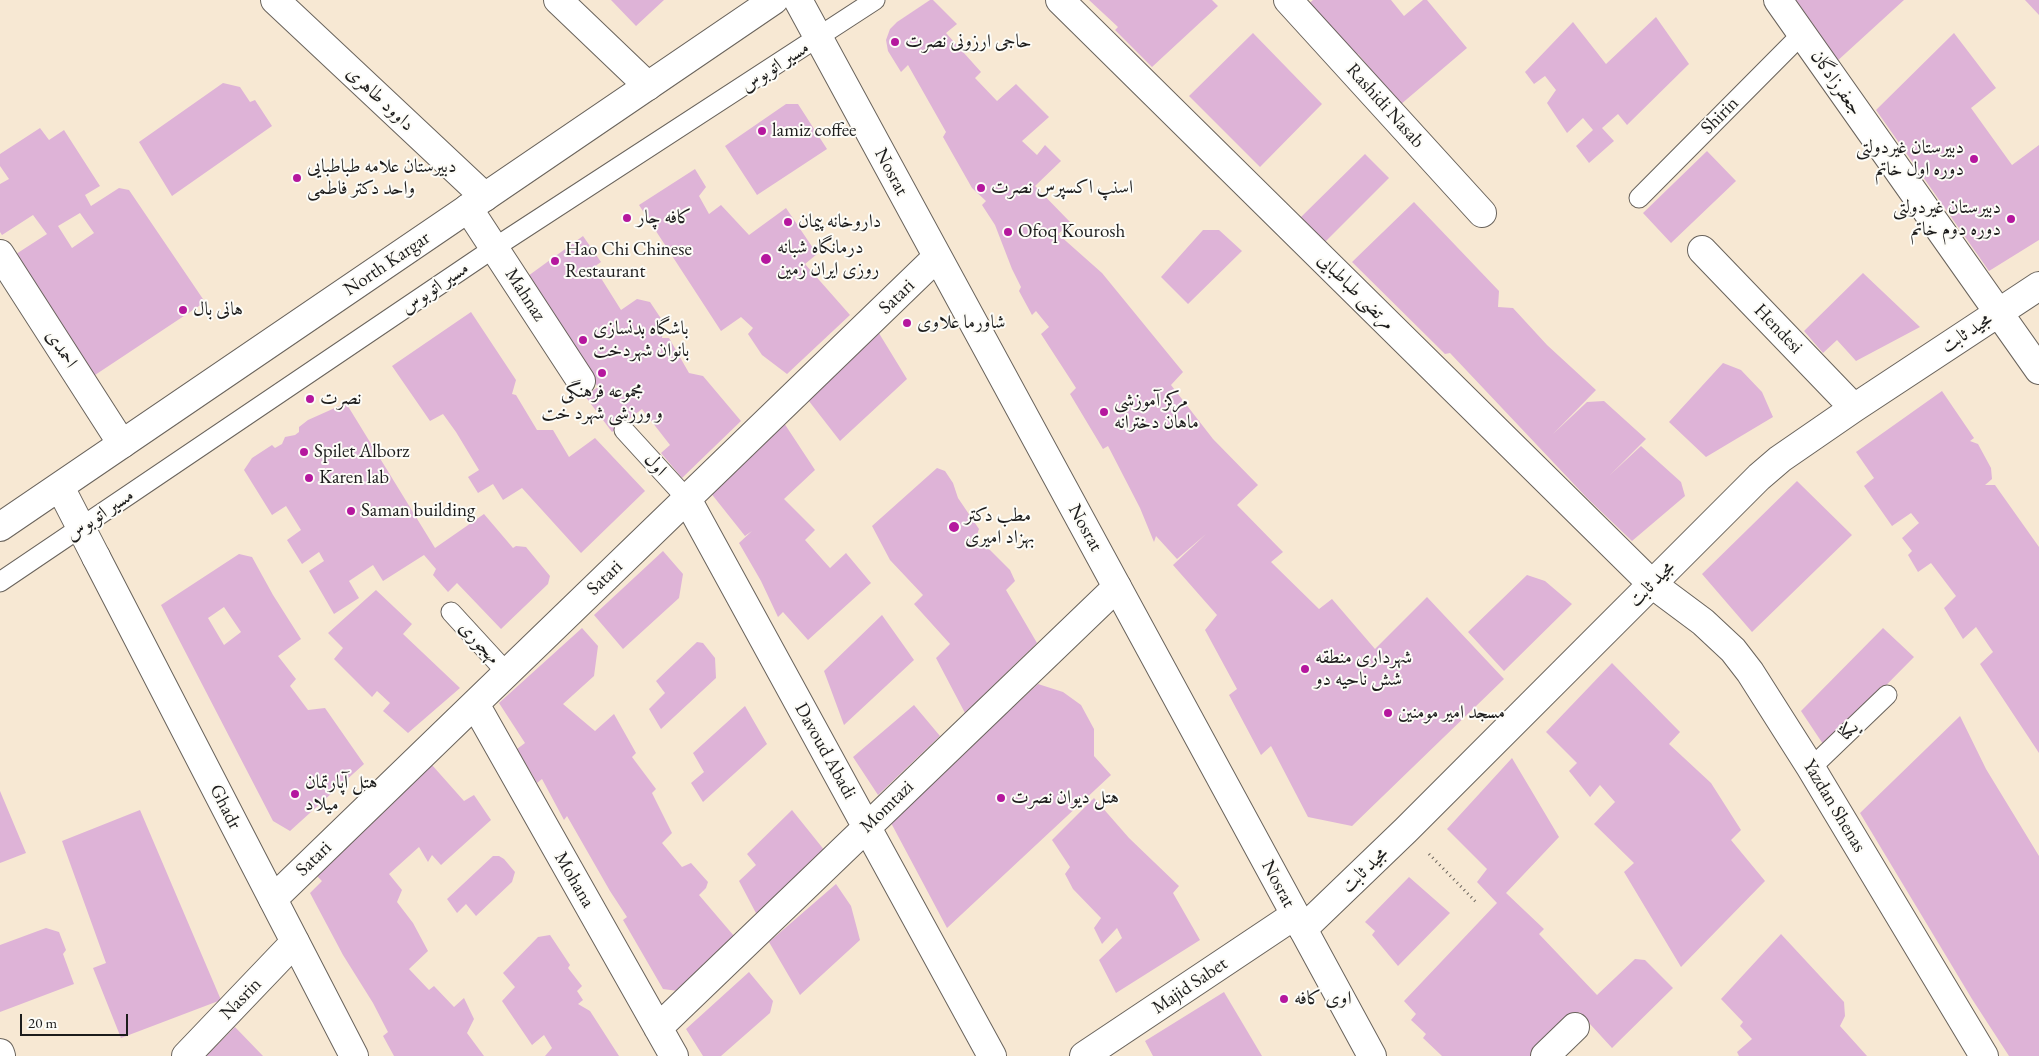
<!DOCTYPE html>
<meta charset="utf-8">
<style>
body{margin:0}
#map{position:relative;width:2039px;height:1056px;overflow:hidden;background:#f7e8d3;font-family:"EB Garamond",serif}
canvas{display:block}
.scale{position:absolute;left:20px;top:1014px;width:108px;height:22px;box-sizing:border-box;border:2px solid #1c1c1c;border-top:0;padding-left:6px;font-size:15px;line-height:18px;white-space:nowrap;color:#1c1c1c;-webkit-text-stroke:4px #fdfcf7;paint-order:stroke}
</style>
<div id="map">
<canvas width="2039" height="1056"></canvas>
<div class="scale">20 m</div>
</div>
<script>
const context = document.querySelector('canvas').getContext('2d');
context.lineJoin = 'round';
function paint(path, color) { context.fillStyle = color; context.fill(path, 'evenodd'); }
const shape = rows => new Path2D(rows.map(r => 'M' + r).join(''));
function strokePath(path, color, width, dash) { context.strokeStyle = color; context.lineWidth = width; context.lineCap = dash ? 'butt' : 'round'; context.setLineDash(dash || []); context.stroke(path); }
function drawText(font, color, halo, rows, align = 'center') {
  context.font = font + ' "EB Garamond",Amiri,serif'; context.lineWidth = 4; context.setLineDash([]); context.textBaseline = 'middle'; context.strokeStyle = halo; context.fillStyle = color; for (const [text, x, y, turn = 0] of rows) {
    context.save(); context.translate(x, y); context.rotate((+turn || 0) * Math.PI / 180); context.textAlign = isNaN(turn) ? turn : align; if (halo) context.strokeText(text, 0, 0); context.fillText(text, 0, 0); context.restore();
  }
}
const building = shape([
 [611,0,664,0,636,26],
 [930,0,933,0,957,24,946,33,981,72,975,78,997,101,1016,84,1049,117,1022,141,1037,155,1045,145,1061,161,1035,186,1071,223,1058,234,1102,273,1183,372,1171,385,1213,439,1258,485,1237,505,1283,552,1271,562,1319,609,1332,599,1375,649,1427,597,1504,679,1352,826,1308,817,1271,746,1261,755,1229,695,1237,689,1205,630,1217,615,1173,565,1206,534,1177,559,1156,536,1154,542,1140,508,1108,446,1103,449,1070,394,1076,388,1041,334,1049,327,1036,311,1032,315,1019,291,1021,287,1012,269,995,225,982,205,986,201,972,188,943,137,946,132,908,65,901,72,888,51,886,40,890,29,897,22],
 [1089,0,1212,0,1218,6,1152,67,1115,30,1118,27],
 [1313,0,1391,0,1404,16,1423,0,1427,0,1467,48,1400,105,1358,54,1350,60,1305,7],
 [1793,0,1904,0,1835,63],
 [2025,0,2039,0,2039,15],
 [1656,17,1689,64,1627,125,1618,114,1602,128,1614,141,1589,163,1576,146,1593,130,1583,118,1567,133,1547,103,1556,90,1545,76,1534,84,1525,72,1573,22,1606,64],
 [1253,33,1322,104,1260,167,1189,96],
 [1954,33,1996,88,1971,108,2012,165,2039,145,2039,240,1989,271,1876,110],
 [223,83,240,87,250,102,255,100,272,126,172,196,139,142],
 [786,104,798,104,827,149,757,195,725,146],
 [40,128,49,140,64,130,100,186,85,195,91,206,119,188,129,190,205,302,92,377,13,256,47,234,33,215,2,235,0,232,0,184,9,179,0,166,0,154],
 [80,213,94,233,72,248,58,226],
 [1707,151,1736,181,1671,243,1643,213],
 [1365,154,1389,178,1325,242,1301,217],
 [695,169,706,187,699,196,709,214,721,205,749,235,786,208,817,254,805,264,850,315,787,374,762,355,748,334,753,328,741,317,721,331,639,205],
 [1414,202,1499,291,1498,307,1513,308,1547,345,1596,390,1553,434,1587,402,1604,401,1646,439,1610,475,1641,446,1681,482,1685,496,1632,541,1587,498,1450,353,1445,354,1352,262],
 [1203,230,1219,230,1242,251,1188,304,1161,277],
 [583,236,601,262,594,267,621,310,637,299,650,302,664,323,662,338,669,338,689,373,703,376,741,421,682,478,661,453,670,445,642,409,612,432,585,396,598,387,595,383,592,385,540,304,545,300,528,276],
 [1863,273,1920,327,1856,361,1837,340,1823,353,1804,331],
 [471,312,516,380,512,394,516,395,537,430,553,430,569,457,595,438,645,491,581,553,522,488,503,500,493,484,478,493,468,477,479,470,456,432,443,414,430,421,392,366],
 [877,330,907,379,840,441,805,396],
 [1723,363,1741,370,1762,392,1773,417,1706,457,1669,422],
 [1942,391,1974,438,1970,441,1978,444,1991,468,1992,479,1985,485,1995,485,2039,547,2039,753,1980,664,1993,652,1976,627,1963,639,1944,608,1956,596,1931,563,1918,572,1908,555,1912,551,1902,538,1919,523,1911,513,1892,526,1864,486,1874,478,1856,452],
 [346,403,435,548,484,514,513,548,516,546,526,547,550,576,548,584,501,629,457,583,448,592,433,575,436,569,424,555,383,581,373,565,349,581,359,598,334,614,309,571,324,561,319,552,302,564,287,540,301,530,286,506,272,515,244,470,252,458,272,445,275,448,282,444,285,437,295,435,299,432,299,427,308,420],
 [784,423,815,470,784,499,815,530,805,540,830,568,846,553,871,583,808,640,783,612,778,617,761,581,739,543,752,531,745,536,710,492],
 [937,468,945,471,953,483,958,498,979,529,974,543,990,550,1010,570,1015,581,1006,590,1037,643,965,713,936,658,950,644,914,604,923,595,890,560,872,526],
 [1797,481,1852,535,1752,632,1702,574],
 [663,551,683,574,679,598,623,649,594,615],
 [239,554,252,557,273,595,301,639,278,656,296,679,290,686,308,710,325,708,364,764,290,831,273,821,161,605],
 [224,607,241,632,224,645,208,618],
 [1527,575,1545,581,1572,604,1504,671,1468,632],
 [376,590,412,624,403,634,460,688,408,733,383,711,390,703,377,691,372,697,334,659,343,648,328,633],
 [882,615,914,660,844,725,824,671],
 [582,628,598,646,594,676,563,704,595,731,614,714,636,753,632,757,656,789,652,793,672,833,662,843,682,867,691,863,708,882,706,888,699,895,734,936,678,991,663,989,623,920,627,917,610,891,567,816,564,820,542,779,537,783,517,749,525,743,499,703],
 [1883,628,1914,657,1825,747,1801,711],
 [697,642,703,643,715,658,716,678,661,729,649,709,665,693,656,681],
 [1612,663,1680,732,1669,744,1711,783,1741,830,1731,840,1765,881,1681,967,1624,872,1634,863,1594,824,1615,802,1600,785,1590,797,1569,771,1577,763,1546,732],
 [1038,684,1063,692,1081,705,1094,729,1094,756,1111,775,947,928,890,821],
 [914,705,940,736,878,795,853,757],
 [745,706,767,744,703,802,691,783,704,772,693,753],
 [1960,716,1986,769,2039,856,2039,1056,2009,1056,1972,999,1860,813],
 [1512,758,1559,837,1506,893,1544,929,1539,934,1597,995,1635,959,1645,960,1673,988,1612,1048,1579,1012,1534,1056,1442,1056,1423,1038,1426,1034,1411,1020,1416,1014,1404,1001,1497,903,1477,882,1487,869,1447,829],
 [432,765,464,801,474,795,491,820,441,865,432,855,428,862,419,847,389,874,402,890,397,902,413,923,428,951,409,969,429,990,434,986,454,1007,464,998,474,1019,467,1033,484,1056,394,1056,383,1036,388,1032,373,1003,343,955,310,893,322,881,317,876],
 [0,791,26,853,0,863],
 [1094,798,1129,838,1179,886,1173,893,1200,940,1116,993,1099,960,1122,938,1117,928,1102,944,1094,928,1101,918,1073,889,1065,874,1070,867,1052,840],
 [140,810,221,1000,121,1038,93,968,106,963,62,841],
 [792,810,825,851,757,915,739,881,756,865,747,854],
 [493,856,499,856,504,859,515,872,512,882,476,916,466,904,457,913,447,899],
 [1409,877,1450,913,1398,966,1372,935,1375,931,1365,922],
 [836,884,851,906,860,940,800,995,769,942],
 [46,928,59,932,66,950,63,954,74,984,0,1012,0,945],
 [1781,934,1844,1002,1845,1016,1840,1026,1867,1056,1739,1056,1737,1052,1752,1039,1740,1026,1743,1022,1721,999],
 [550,935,570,965,568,968,582,986,577,991,583,1000,578,1004,590,1011,619,1056,545,1056,552,1048,544,1035,532,1045,502,1001,515,987,503,973,538,937],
 [749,972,773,1001,770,1013,721,1056,703,1056,686,1029],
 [1224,992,1262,1056,1153,1056,1145,1041],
 [235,1027,263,1056,206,1056]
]);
const path = shape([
 [1429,854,1476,902]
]);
const service = shape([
 [1639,198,1802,34],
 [624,430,687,499],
 [0,582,494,248,875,0],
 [451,612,507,673],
 [1811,768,1887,695]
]);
const minor = shape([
 [275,0,485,197],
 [558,0,648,86],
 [1060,0,1652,584,1703,622,1733,650,1750,672,1811,768,1984,1056],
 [1288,0,1482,213],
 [1778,0,2039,370],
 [468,208,581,381],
 [1702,250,1854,408],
 [0,254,122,444],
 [687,499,992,1056],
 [475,704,674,1056],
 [273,899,937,257],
 [1303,929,1406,830,1759,477,1780,459,1854,408,2039,286],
 [658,1028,1117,587],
 [0,1053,1,1056],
 [186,1056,295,942],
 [1084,1056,1295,915],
 [1545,1056,1575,1027]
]);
const tertiary = shape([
 [96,557,354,1056]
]);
const secondary = shape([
 [798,0,1372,1056]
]);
const primary = shape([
 [60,487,96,557],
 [0,527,774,0]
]);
const markers = [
 [895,42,5,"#b5179e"],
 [762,131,5,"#b5179e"],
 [1974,159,5,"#b5179e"],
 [297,178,5,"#b5179e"],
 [981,188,5,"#b5179e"],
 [627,218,5,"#b5179e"],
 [2011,219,5,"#b5179e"],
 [788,222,5,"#b5179e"],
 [1008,232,5,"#b5179e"],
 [766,259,6,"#b5179e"],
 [555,261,5,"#b5179e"],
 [183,310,5,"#b5179e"],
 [907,323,5,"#b5179e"],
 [583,340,5,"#b5179e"],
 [602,373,5,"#b5179e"],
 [310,399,5,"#b5179e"],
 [1104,412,5,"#b5179e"],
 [304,452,5,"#b5179e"],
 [309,478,5,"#b5179e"],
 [351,511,5,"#b5179e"],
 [954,527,6,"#b5179e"],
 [1305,669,5,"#b5179e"],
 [1388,713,5,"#b5179e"],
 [295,794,5,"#b5179e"],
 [1001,798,5,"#b5179e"],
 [1284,999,5,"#b5179e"]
];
const poiNames = [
 ["حاجی ارزونی نصرت",905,42],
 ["lamiz coffee",772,131],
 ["دبیرستان غیردولتی",1964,148,"right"],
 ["دوره اول خاتم",1964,170,"right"],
 ["دبیرستان علامه طباطبایی",307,167],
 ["واحد دکتر فاطمی",307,189],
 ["اسنپ اکسپرس نصرت",991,188],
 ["دبیرستان غیردولتی",2001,208,"right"],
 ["دوره دوم خاتم",2001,230,"right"],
 ["کافه چار",637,218],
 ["داروخانه پیمان",798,222],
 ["Ofoq Kourosh",1018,232],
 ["درمانگاه شبانه",777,248],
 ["روزی ایران زمین",777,270],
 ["Hao Chi Chinese",565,250],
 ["Restaurant",565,272],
 ["هانی بال",193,310],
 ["شاورما علاوی",917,323],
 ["باشگاه بدنسازی",593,329],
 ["بانوان شهردخت",593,351],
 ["مجموعه فرهنگی",602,392,"center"],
 ["و ورزشی شهرد خت",602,414,"center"],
 ["نصرت",320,399],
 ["مرکز آموزشی",1114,401],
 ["ماهان دخترانه",1114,423],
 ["Spilet Alborz",314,452],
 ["Karen lab",319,478],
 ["Saman building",361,511],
 ["مطب دکتر",965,516],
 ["بهزاد امیری",965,538],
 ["شهرداری منطقه",1315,658],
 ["شش ناحیه دو",1315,680],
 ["مسجد امیر مومنین",1398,713],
 ["هتل آپارتمان",305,783],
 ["میلاد",305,805],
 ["هتل دیوان نصرت",1011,798],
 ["اوی کافه",1294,999]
];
const streetNames = [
 ["مسیر اتوبوس",775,67,-33],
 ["جعفرزادگان",1836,83,55],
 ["داوود طاهری",380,99,43],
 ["Rashidi Nasab",1385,106,48],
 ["Shirin",1720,116,-45],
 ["Nosrat",891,172,62],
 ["North Kargar",387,264,-34],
 ["مسیر اتوبوس",435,288,-34],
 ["مرتضی طباطبایی",1356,292,45],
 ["Mahnaz",525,295,57],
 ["Satari",897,297,-44],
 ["Hendesi",1778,329,46],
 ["مجید ثابت",1967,333,-33],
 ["احمدی",61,349,57],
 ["اول",655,465,48],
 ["مسیر اتوبوس",100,515,-34],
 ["Nosrat",1085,528,61],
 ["Satari",605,578,-44],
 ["مجید ثابت",1652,584,-45],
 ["مهجوری",479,643,48],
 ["یکتا",1849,731,-44],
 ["Davoud Abadi",825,751,61],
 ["Yazdan Shenas",1834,806,59],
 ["Ghadr",225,807,63],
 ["Momtazi",887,807,-44],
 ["Satari",314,859,-44],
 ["مجید ثابت",1365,870,-44],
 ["Mohana",574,880,60],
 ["Nosrat",1278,884,62],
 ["Majid Sabet",1190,986,-34],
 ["Nasrin",241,999,-46]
];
paint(building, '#deb3d7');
strokePath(service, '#69635c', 21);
strokePath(minor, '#69635c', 30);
strokePath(tertiary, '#69635c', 30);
strokePath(secondary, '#69635c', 30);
strokePath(primary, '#69635c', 30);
strokePath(path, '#69635c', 3, [1, 4]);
strokePath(service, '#fff', 19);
strokePath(minor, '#fff', 28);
strokePath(tertiary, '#fff', 28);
strokePath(secondary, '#fff', 28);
strokePath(primary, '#fff', 28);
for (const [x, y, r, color] of markers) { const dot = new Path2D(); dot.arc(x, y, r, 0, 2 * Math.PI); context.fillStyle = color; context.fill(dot); strokePath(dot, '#fdfcf7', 2); }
drawText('19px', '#1c1c1c', '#fdfcf7', poiNames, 'left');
drawText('19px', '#1c1c1c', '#fdfcf7', streetNames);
</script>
